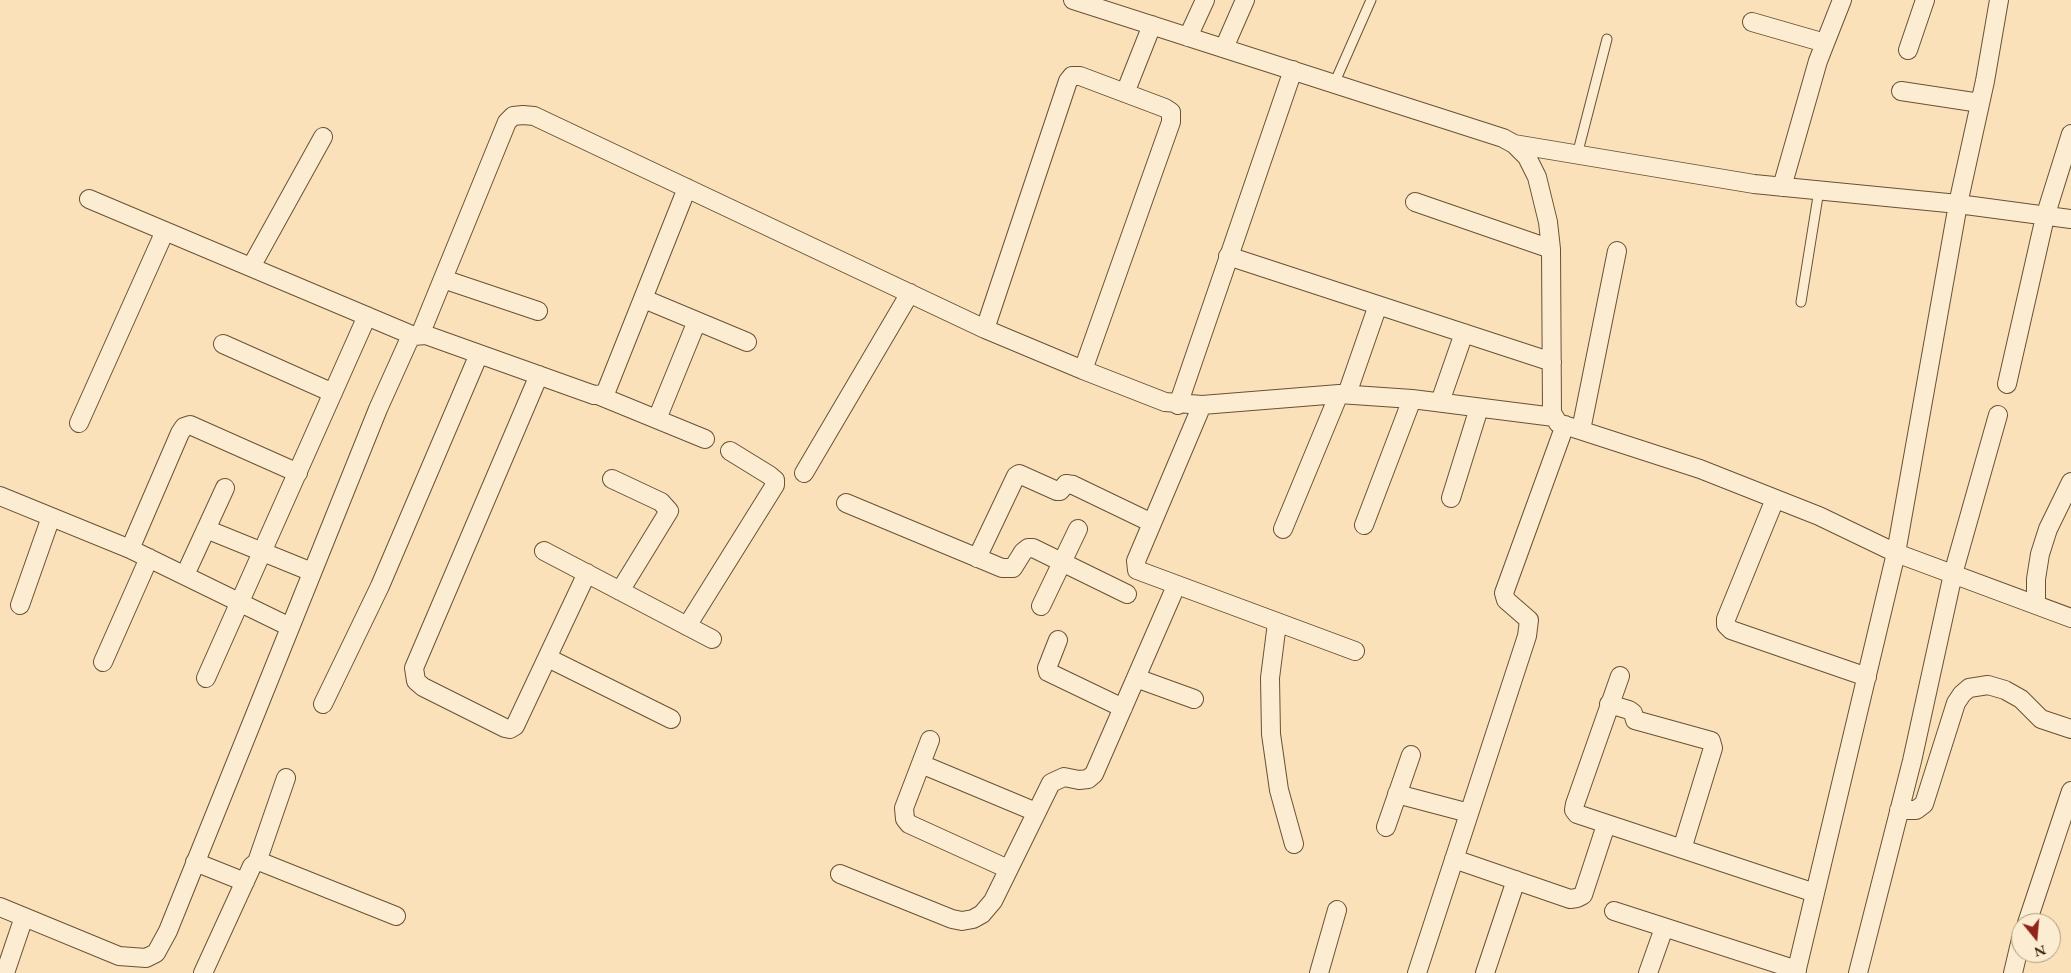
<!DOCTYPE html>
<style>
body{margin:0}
#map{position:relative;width:2071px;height:973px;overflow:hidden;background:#fae1ba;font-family:"EB Garamond",serif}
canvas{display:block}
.north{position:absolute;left:2011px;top:913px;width:50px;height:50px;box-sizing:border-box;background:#fcecd2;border:1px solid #ae9b80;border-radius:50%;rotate:163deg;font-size:14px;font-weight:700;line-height:20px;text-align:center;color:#382206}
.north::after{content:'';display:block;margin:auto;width:18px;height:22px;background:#8f2418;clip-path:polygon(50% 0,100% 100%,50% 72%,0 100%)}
</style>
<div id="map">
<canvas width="2071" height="973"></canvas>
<div class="north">N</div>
</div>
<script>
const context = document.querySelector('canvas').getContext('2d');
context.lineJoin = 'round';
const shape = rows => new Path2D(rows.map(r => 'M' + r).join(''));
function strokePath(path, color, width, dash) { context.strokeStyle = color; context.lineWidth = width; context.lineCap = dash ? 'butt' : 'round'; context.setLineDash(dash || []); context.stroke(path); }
const lane = shape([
 [1334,84,1371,0],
 [1577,155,1607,39],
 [1801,302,1819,190]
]);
const street = shape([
 [1073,0,1503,138,1514,144,1527,157,1537,177,1548,222,1551,249,1552,413,1558,423,1700,469,1819,516,1896,553,2071,618],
 [1752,22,1825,43],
 [1188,37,1205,0],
 [1224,48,1245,0],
 [1908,50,1925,0],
 [1901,91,1980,103],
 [1125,93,1152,25],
 [1514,144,1754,184,1958,204,2071,219],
 [1782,187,1818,61,1842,0],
 [89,199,414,336],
 [1415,202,1551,249],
 [1228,256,1552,362],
 [251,267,323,137],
 [443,279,538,311],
 [644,299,747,342],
 [985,329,1068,81,1072,76,1080,76,1165,108,1171,112,1171,122,1083,370],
 [420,335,507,122,513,116,523,115,534,116,985,329,1083,370,1165,402,1202,405,1339,394,1412,399,1554,417],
 [223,344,333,393],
 [539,375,414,668,416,681,423,687,505,728,510,729,515,726,587,573],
 [2007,384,2045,217,2071,134],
 [1347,394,1378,305],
 [600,396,705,439],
 [1440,402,1464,333],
 [1178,405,1293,70],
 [1202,405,1136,561,1137,570,1355,651],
 [657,419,697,321],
 [79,423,165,231],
 [1581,430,1617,251],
 [804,473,910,293],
 [612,479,661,502,669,511,620,591],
 [0,496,130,549,290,627],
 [1451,498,1479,408],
 [1775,499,1726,619,1726,625,1731,630,1867,677],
 [846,503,1002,568,1013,568,1023,552,1028,548,1033,548,1127,594],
 [1364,525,1412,399],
 [206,529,312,572],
 [1283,529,1339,394],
 [130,549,180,433,184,427,190,425,298,473],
 [544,551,712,639],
 [977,558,1016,476,1019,474,1057,491,1060,491,1066,484,1073,485,1152,523],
 [185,575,225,488],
 [2036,604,2036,579,2040,554,2048,529,2071,482],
 [20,605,51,517],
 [1041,606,1078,529],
 [1277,623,1270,678,1271,734,1279,790,1294,844],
 [687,626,775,485,775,480,769,475,730,451],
 [1058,640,1047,668,1048,672,1123,708],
 [548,658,671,719],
 [103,662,149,558],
 [1620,676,1575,804,1574,810,1577,814,1815,893],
 [206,678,367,316],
 [1136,678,1194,699],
 [323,704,380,586,479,354],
 [1609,704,1629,710,1633,713,1635,720,1711,741,1713,748,1682,849],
 [930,740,904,808,905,819,909,824,1008,869],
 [921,764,1036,812],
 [1397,794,1469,813],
 [1899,810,1916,810,1924,804,1956,703,1962,694,1969,688,1988,685,2005,690,2021,699,2041,719,2071,729],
 [1386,827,1411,755],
 [1454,859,1570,899,1577,898,1583,895,1606,825],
 [195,862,245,882],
 [257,862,286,778],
 [840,874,952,919,962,921,973,919,982,914,993,901,1051,783,1064,777,1079,780,1088,779,1094,774,1176,586],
 [0,907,119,956,146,958,156,953,168,931,378,409,409,340,414,336,426,335,594,395,605,394,687,188],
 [1614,911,1797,970],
 [2027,923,2071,791],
 [5,973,24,917],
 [203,973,252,866,257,862,261,862,396,916],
 [1319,973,1337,910],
 [1417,973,1527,636,1529,620,1506,600,1504,593,1565,425],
 [1485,973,1516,880],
 [1648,973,1664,928],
 [1796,973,1896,553,1958,204,1985,81,1999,0],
 [1858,973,1912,761,1953,574,1998,415],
 [2013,973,2021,939]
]);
strokePath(lane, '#685233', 11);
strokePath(street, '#685233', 20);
strokePath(lane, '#fcecd2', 9);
strokePath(street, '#fcecd2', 18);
</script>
